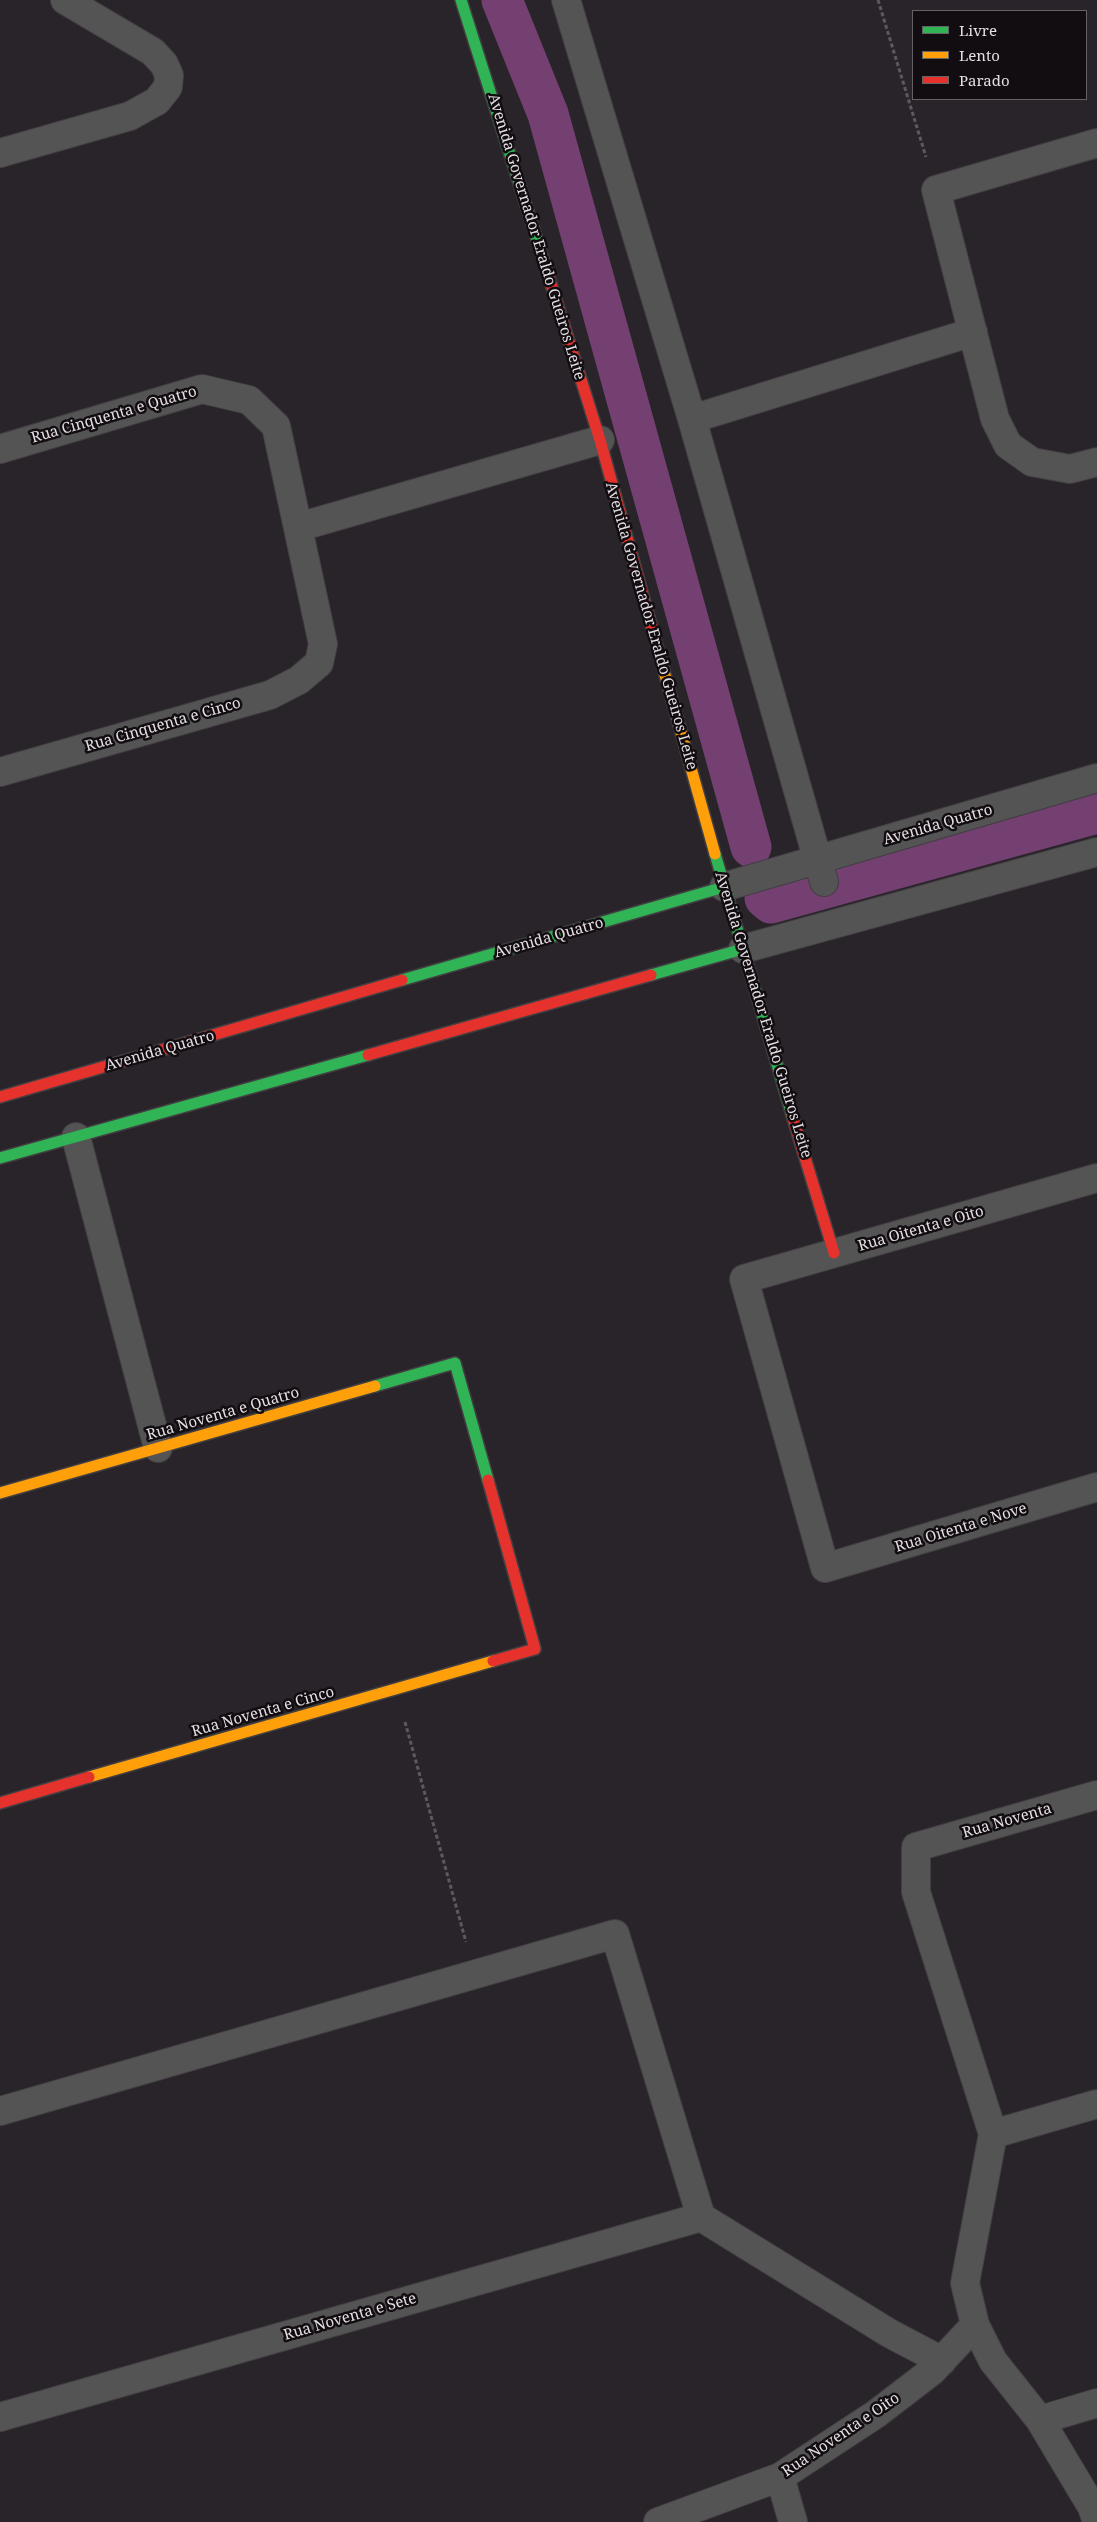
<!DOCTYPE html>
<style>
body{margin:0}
#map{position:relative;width:1097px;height:2522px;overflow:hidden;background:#292429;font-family:"Noto Serif",serif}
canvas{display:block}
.legend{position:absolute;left:912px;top:10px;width:175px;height:90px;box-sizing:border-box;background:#110d10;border:1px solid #666165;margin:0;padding:6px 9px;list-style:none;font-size:15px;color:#e5dee4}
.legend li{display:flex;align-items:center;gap:10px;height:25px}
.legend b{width:25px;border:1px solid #666165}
</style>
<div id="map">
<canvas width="1097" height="2522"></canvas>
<ul class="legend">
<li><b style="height:6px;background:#30b455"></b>Livre</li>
<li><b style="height:6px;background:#ff9f0a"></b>Lento</li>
<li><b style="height:6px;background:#e5322d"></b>Parado</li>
</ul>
</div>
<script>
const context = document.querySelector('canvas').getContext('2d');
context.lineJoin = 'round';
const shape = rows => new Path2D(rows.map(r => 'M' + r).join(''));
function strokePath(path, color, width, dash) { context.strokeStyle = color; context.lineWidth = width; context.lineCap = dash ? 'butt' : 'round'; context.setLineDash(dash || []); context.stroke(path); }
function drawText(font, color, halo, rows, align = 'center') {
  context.font = font + ' "Noto Serif",serif'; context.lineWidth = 5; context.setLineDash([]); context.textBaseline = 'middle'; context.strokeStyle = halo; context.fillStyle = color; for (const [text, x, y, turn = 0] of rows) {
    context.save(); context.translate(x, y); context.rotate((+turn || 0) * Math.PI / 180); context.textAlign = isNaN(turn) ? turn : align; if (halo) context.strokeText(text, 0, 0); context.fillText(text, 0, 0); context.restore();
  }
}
const canal = shape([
 [502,0,548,114,751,847],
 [765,898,771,903,1097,813]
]);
const path = shape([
 [878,0,926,157],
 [405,1722,466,1942]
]);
const street = shape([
 [566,0,692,419,824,882],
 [1097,143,936,190,995,419,1008,445,1032,462,1070,469,1097,462],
 [0,153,130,116,157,101,168,87,169,75,164,64,153,52,65,0],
 [692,419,973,332],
 [0,449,202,389,249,400,276,426,323,644,319,663,299,680,270,695,0,772],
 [299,527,600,440],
 [724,887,1097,778],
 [743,949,1097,852],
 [76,1137,158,1448],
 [1097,1178,744,1279,825,1568,1097,1487],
 [0,2111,615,1934,701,2217,889,2333,942,2361],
 [993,2134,1097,2104],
 [0,2417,701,2217],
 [1040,2420,1097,2403],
 [780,2477,793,2522],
 [658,2522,780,2477,876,2414,932,2371,975,2325],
 [1097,2522,1092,2507,1040,2420,993,2361,975,2325,965,2283,993,2134,916,1892,916,1847,1097,1795]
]);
const fast = shape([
 [461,0,545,265],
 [715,854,792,1115],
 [651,975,743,949],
 [402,980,724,887],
 [0,1158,368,1055],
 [375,1386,455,1363,488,1480]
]);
const slow = shape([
 [660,657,715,854],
 [0,1493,375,1386],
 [89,1777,493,1661]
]);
const jam = shape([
 [545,265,600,440,660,657],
 [368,1055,651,975],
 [0,1097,402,980],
 [792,1115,834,1253],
 [488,1480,535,1649,493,1661],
 [0,1803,89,1777]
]);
const streetNames = [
 ["Avenida Governador Eraldo Gueiros Leite",536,237,73],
 ["Rua Cinquenta e Quatro",114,415,-16],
 ["Avenida Governador Eraldo Gueiros Leite",651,626,74],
 ["Rua Cinquenta e Cinco",163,725,-16],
 ["Avenida Quatro",938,825,-16],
 ["Avenida Quatro",549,938,-16],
 ["Avenida Governador Eraldo Gueiros Leite",763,1015,73],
 ["Avenida Quatro",160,1051,-16],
 ["Rua Oitenta e Oito",921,1229,-16],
 ["Rua Noventa e Quatro",223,1414,-16],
 ["Rua Oitenta e Nove",961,1528,-17],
 ["Rua Noventa e Cinco",263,1712,-16],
 ["Rua Noventa",1007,1821,-16],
 ["Rua Noventa e Sete",350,2317,-16],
 ["Rua Noventa e Oito",841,2435,-34]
];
strokePath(canal, '#734071', 41);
strokePath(street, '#423f42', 30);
strokePath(fast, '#423f42', 14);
strokePath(slow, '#423f42', 14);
strokePath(jam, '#423f42', 14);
strokePath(path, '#5d5a5d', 3, [4, 2.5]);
strokePath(street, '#555455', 28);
strokePath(fast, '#30b455', 11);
strokePath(slow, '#ff9f0a', 11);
strokePath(jam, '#e5322d', 11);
drawText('15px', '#e5dee4', '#110d10', streetNames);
</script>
